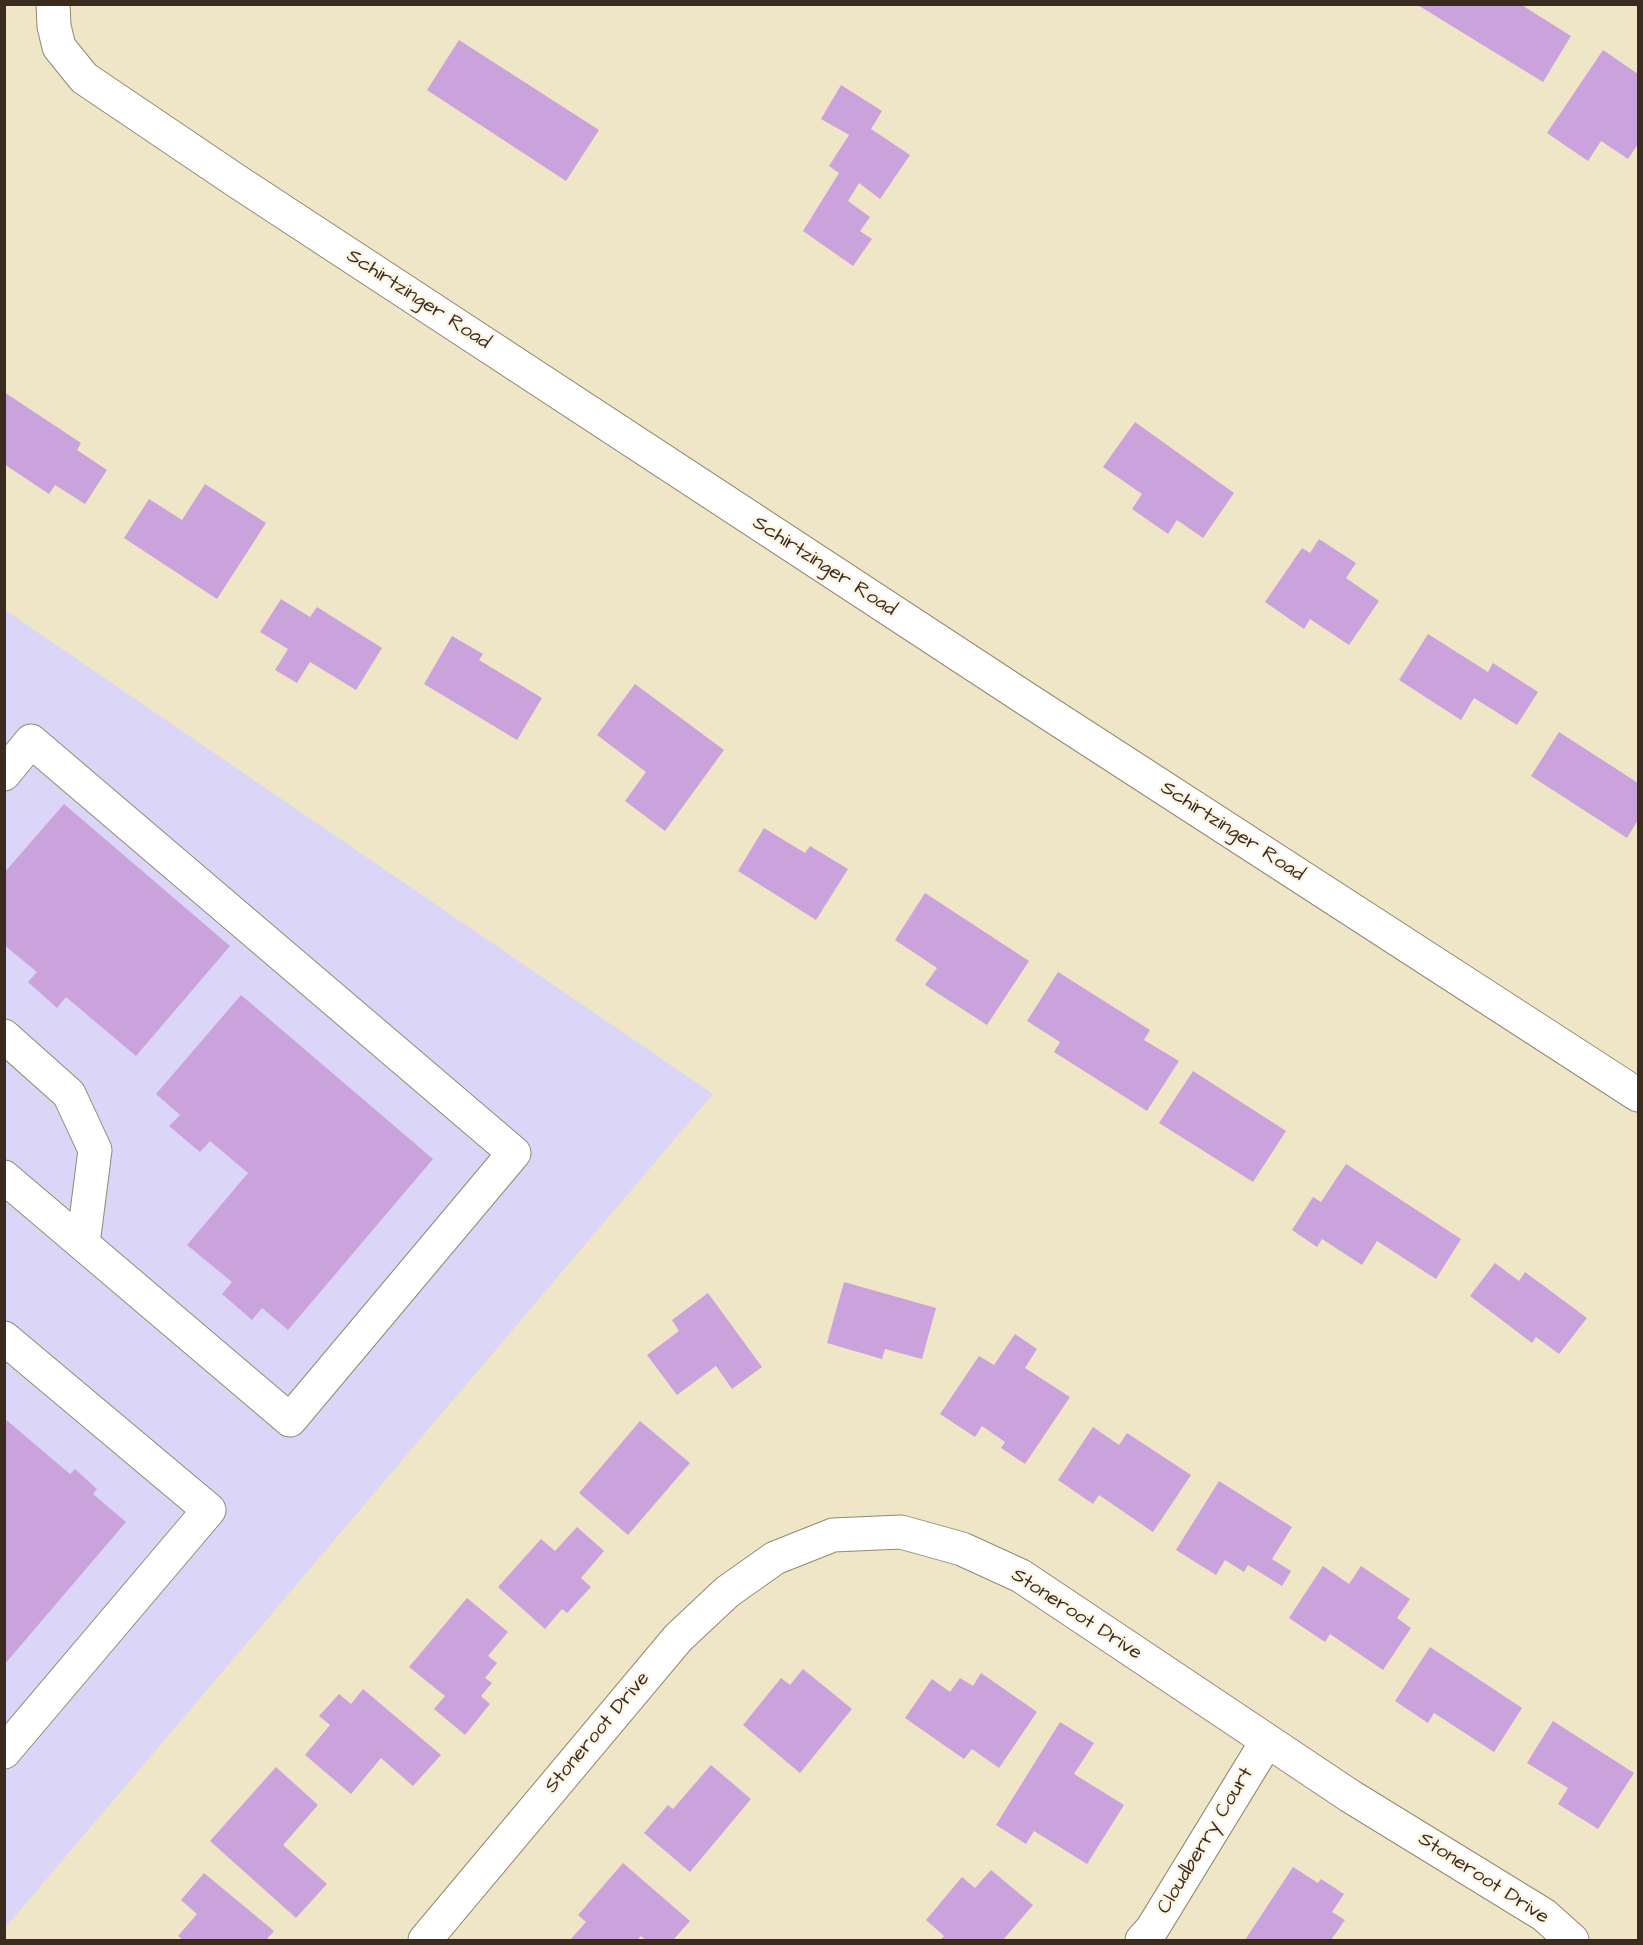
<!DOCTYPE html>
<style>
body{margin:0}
#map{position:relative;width:1643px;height:1945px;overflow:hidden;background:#eee6c6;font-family:"Architects Daughter",sans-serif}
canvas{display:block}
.frame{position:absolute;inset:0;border:6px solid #3b2a1e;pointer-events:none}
</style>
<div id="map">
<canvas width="1643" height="1945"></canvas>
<div class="frame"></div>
</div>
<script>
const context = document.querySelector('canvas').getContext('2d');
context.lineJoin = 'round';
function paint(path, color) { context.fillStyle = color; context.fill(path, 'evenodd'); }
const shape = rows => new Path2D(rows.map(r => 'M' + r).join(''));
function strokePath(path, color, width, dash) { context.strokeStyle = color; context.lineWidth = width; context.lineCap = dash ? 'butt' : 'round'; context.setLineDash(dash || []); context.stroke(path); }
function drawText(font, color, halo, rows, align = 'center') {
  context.font = font + ' "Architects Daughter",sans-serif'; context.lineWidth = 5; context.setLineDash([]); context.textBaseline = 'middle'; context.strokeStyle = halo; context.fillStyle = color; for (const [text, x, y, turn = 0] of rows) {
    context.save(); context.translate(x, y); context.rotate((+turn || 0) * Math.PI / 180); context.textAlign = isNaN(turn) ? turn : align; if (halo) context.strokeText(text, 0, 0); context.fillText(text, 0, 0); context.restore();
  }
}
const built = shape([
 [5,610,713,1094,5,1928]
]);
const building = shape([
 [1416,4,1520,4,1571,36,1543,82],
 [459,40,599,130,566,181,427,90],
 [1603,50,1638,74,1638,144,1628,159,1601,141,1588,161,1547,133],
 [841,85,882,111,871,129,910,155,880,199,859,183,848,201,870,217,860,231,872,239,853,266,803,231,839,173,829,166,849,135,821,119],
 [4,392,81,443,77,450,107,470,85,504,55,485,49,494,4,464],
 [1135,422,1234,493,1203,538,1177,520,1168,534,1132,509,1142,494,1103,467],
 [205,484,266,523,217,599,124,538,149,499,182,520],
 [1319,539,1356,563,1346,578,1379,601,1349,645,1310,619,1304,629,1265,602,1302,548,1310,553],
 [281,599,310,617,317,607,382,648,356,690,310,662,297,683,275,670,288,649,260,632],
 [1428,634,1488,672,1493,663,1538,692,1517,725,1474,698,1461,720,1399,680],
 [452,636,483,654,479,660,542,698,517,740,424,684],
 [635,684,724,750,665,831,625,801,646,772,597,735],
 [1559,732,1638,783,1638,820,1627,838,1531,776],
 [64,804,230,946,136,1056,66,997,57,1008,28,982,37,972,4,945,4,873],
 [764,828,805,853,810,846,848,869,816,920,738,871],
 [925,893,1029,961,987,1025,925,985,937,968,895,940],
 [1058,972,1150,1030,1144,1040,1179,1061,1147,1111,1054,1052,1060,1042,1027,1021],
 [241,995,433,1159,288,1330,262,1308,252,1320,222,1294,232,1282,187,1245,248,1173,210,1141,200,1152,169,1126,180,1115,156,1094],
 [1193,1071,1286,1131,1253,1182,1159,1123],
 [1346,1164,1461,1239,1436,1279,1377,1241,1362,1265,1322,1239,1317,1247,1292,1230,1313,1197,1321,1202],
 [1495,1263,1519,1281,1525,1272,1587,1318,1559,1354,1536,1337,1532,1343,1470,1296],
 [844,1282,936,1308,922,1359,885,1349,882,1359,827,1343],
 [708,1293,762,1367,732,1389,716,1366,677,1395,647,1355,679,1331,672,1320],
 [1015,1334,1037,1349,1025,1368,1070,1397,1025,1464,1001,1448,1005,1442,982,1426,975,1437,940,1414,979,1356,994,1365],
 [4,1418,70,1474,75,1469,97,1489,93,1494,126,1522,4,1665],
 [640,1421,690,1463,628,1535,579,1493],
 [1093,1427,1119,1445,1127,1433,1191,1475,1153,1532,1099,1495,1093,1504,1058,1480],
 [1219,1481,1292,1527,1272,1559,1291,1571,1282,1586,1248,1565,1244,1572,1225,1560,1216,1575,1176,1550],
 [577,1527,604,1551,581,1578,591,1587,567,1613,562,1609,545,1629,498,1587,541,1539,555,1551],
 [1323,1566,1349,1584,1361,1566,1410,1599,1397,1618,1411,1628,1383,1670,1330,1634,1325,1642,1289,1618],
 [467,1598,508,1632,488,1656,497,1663,485,1678,492,1683,481,1696,490,1704,465,1735,434,1709,445,1696,409,1667],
 [1430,1647,1522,1708,1494,1752,1434,1713,1428,1723,1395,1701],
 [803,1669,852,1709,800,1773,743,1725,781,1678,790,1685],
 [981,1673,1037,1712,999,1768,972,1749,964,1759,905,1718,932,1679,950,1692,960,1678,973,1686],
 [363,1689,441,1755,413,1786,381,1758,351,1794,305,1755,330,1725,319,1716,339,1694,351,1704],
 [1553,1721,1634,1773,1598,1829,1558,1804,1568,1788,1527,1763],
 [1060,1722,1094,1743,1074,1774,1124,1805,1087,1864,1034,1831,1026,1844,996,1825],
 [711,1765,751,1799,690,1872,644,1833,668,1805,673,1809],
 [276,1767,318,1805,283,1845,327,1884,296,1918,210,1841],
 [623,1863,690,1921,673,1940,646,1940,641,1936,637,1940,570,1940,586,1922,578,1915],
 [1293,1867,1318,1883,1321,1879,1344,1894,1332,1912,1345,1920,1331,1940,1245,1940],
 [991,1870,1033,1905,1003,1940,940,1940,944,1936,926,1920,962,1877,975,1888],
 [204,1873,274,1931,266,1940,183,1940,178,1936,197,1914,181,1900]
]);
const minor = shape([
 [53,4,54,26,59,47,84,78,235,180,1025,698,1638,1095],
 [4,774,31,741,514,1153,290,1420,4,1177],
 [4,1036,69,1094,95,1150,83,1244],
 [4,1338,209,1510,4,1752],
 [425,1940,678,1638,727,1592,775,1558,833,1535,901,1532,962,1549,1021,1576,1350,1796,1544,1915,1572,1940],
 [1142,1940,1152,1929,1267,1741]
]);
const streetNames = [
 ["Schirtzinger Road",418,300,33],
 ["Schirtzinger Road",824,567,33],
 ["Schirtzinger Road",1232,832,33],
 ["Stoneroot Drive",1076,1615,33],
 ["Stoneroot Drive",598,1733,-50],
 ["Cloudberry Court",1206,1841,-59],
 ["Stoneroot Drive",1483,1879,33]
];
paint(built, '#dbd6f7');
paint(building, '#cba3dc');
strokePath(minor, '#948872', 35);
strokePath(minor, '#fff', 33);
drawText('20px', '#3b2a1e', '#fcf5e5', streetNames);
</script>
